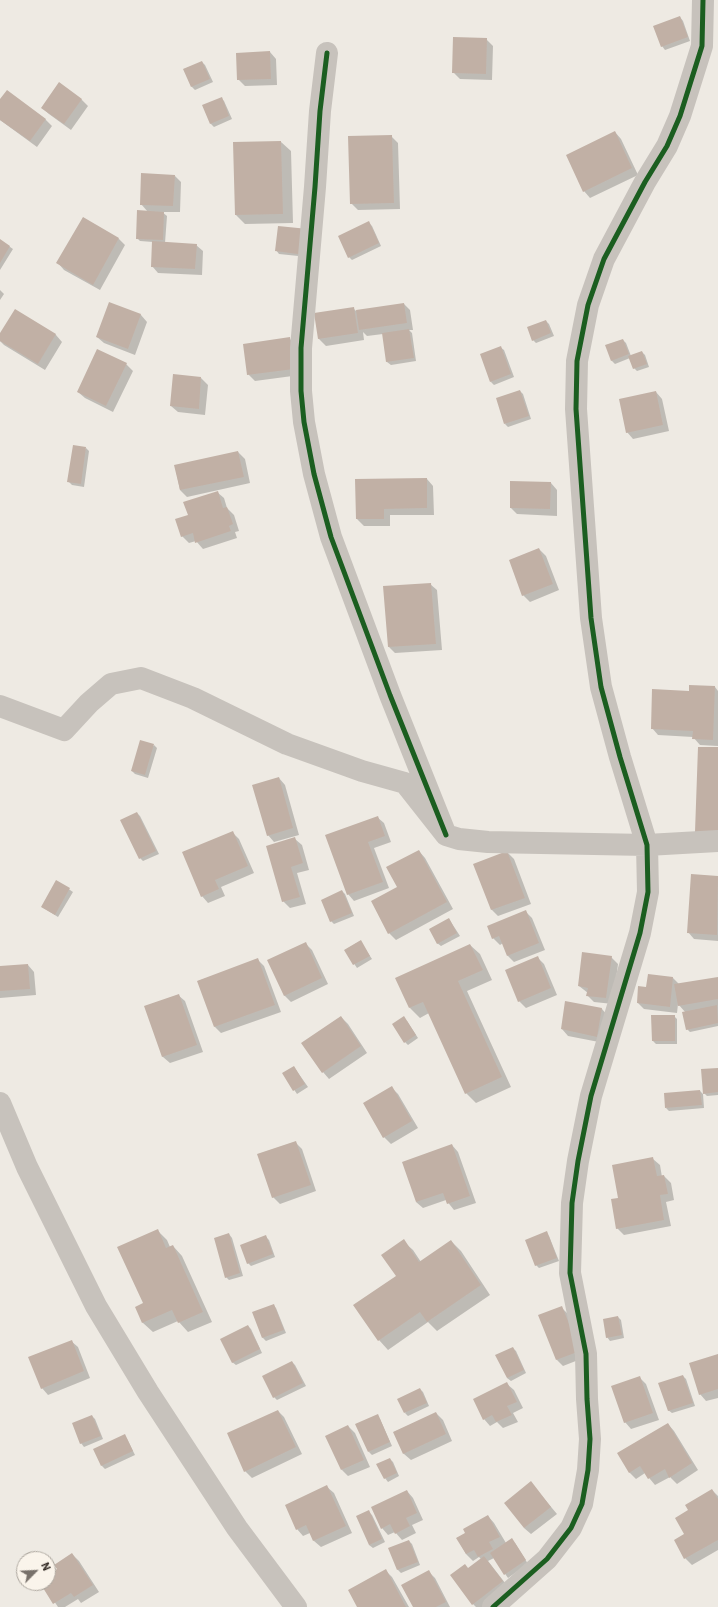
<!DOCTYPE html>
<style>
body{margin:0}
#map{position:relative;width:718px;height:1607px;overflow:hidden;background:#eeeae3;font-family:"IBM Plex Sans",sans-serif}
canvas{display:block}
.north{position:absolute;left:16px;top:1551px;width:40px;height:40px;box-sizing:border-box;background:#faf4eb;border:1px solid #aca69e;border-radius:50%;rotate:66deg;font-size:11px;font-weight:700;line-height:16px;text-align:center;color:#38302a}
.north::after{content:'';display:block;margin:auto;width:14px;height:18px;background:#78716b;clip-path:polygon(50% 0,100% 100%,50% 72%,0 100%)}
</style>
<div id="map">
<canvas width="718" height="1607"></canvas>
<div class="north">N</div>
</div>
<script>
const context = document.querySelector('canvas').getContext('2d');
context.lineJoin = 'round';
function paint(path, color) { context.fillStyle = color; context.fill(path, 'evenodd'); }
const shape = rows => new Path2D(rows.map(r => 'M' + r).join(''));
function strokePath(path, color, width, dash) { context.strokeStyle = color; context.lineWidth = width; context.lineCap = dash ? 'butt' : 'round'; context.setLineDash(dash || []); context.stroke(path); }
const shadow = shape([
 [680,17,683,21,690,41,665,50,662,46],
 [486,39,493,46,492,80,460,79,454,73],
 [270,52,276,59,277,85,245,86,238,79],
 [202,62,205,65,213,82,195,90,192,87,184,69],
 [221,98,224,101,232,119,214,127,211,124,203,106],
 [81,99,88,106,71,130,49,114,42,108],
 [0,100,45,119,52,126,37,147,0,120],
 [615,132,621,139,638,175,590,198,584,191],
 [391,136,398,143,400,209,358,210,351,203],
 [281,142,291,151,293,223,245,224,236,215],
 [175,176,181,182,180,212,162,212,167,216,165,243,196,245,203,251,202,275,158,273,152,266,153,242,140,241,137,238,148,212,141,204],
 [83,218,119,239,125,245,100,290,64,270,58,263],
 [369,223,372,226,381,246,352,260,349,257],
 [308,230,308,257,279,254,276,250],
 [0,240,13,249,0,270],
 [0,290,4,294,0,300],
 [110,304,141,315,147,322,135,355,104,343,97,337],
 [404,304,410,310,413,330,409,330,412,333,416,361,391,365,387,362,383,334,367,336,363,332,364,340,326,346,319,339,315,314,353,308,356,311],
 [15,310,56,335,62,342,45,370,4,345,0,341,0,335],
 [546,321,549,324,554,336,536,343,533,340],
 [289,338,296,345,300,375,255,381,248,374],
 [623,340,626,343,631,356,642,352,645,355,649,367,637,371,634,368,630,358,615,364,612,361,606,346],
 [500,347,504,350,514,377,494,385,491,382],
 [126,364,133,371,113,412,85,398,78,392],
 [201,378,208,385,205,415,178,412,171,406],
 [520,391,523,394,531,419,508,427,505,424],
 [656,392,662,399,669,431,633,439,627,432],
 [86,448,89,451,84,487,72,485,68,481],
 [238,452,245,459,250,483,187,497,180,490,175,466],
 [427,479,433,486,434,515,390,515,390,526,364,526,357,519,356,480],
 [551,483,557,490,557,516,517,514,511,508],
 [217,492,224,498,227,508,234,515,239,531,235,532,237,538,203,549,196,541,189,543,182,536,189,516],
 [539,549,546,556,559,590,530,602,523,595],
 [430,584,437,590,442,650,395,653,389,647],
 [715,687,718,691,718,746,700,745,693,737,658,735,652,728],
 [154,745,157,748,148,778,135,774,132,771],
 [279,778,285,785,299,835,274,842,268,835],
 [137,813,140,816,159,854,143,861,140,858],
 [377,817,384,823,391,842,374,848,389,888,354,901,348,894],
 [232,832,239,839,254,873,221,887,225,896,208,903,202,896],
 [295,839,302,845,309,870,297,873,306,904,290,908,283,901],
 [419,851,425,858,453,909,396,940,389,933,398,887],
 [507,852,514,859,531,904,498,916,492,910,475,865],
 [692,875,718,877,718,941,694,939,688,932],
 [57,881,73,892,58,917,42,907],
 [342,891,345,894,354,916,334,924,331,921],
 [526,912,532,918,545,950,514,962,508,956,503,943,500,945,493,938],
 [449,919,460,936,441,946,437,943],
 [360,941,372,959,357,968,345,950],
 [306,944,312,950,328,984,291,1002,284,995],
 [470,945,480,954,492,980,467,991,511,1087,476,1103,466,1093,429,1013,420,1018,410,1008,397,979],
 [611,957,618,964,613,1004,594,1002,587,995,588,993,579,986],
 [538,958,544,964,557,995,526,1008,519,1001],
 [258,960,264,966,281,1012,221,1033,215,1027,198,981],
 [28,965,34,972,36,995,0,998,0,967],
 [673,978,679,984,718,978,718,1026,690,1032,687,1029,686,1013,678,1004,677,1013,644,1009,638,1003,647,988],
 [178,995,185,1001,203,1052,170,1063,163,1057,146,1006],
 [566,1002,602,1009,608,1016,604,1043,568,1036,562,1029],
 [674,1016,677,1019,677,1044,656,1044,653,1041],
 [341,1017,348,1024,367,1053,329,1079,323,1072],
 [407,1021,418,1038,408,1045,405,1042],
 [294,1067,308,1087,297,1094,283,1073],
 [718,1069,718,1095,707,1096,704,1093],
 [391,1087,398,1094,418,1128,391,1144,384,1137],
 [700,1091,703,1094,704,1108,669,1111,666,1108],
 [295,1142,302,1149,316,1191,280,1204,273,1197],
 [452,1145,458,1152,476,1203,454,1210,446,1200,423,1208,416,1202],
 [653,1159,660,1165,662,1177,664,1176,671,1183,674,1200,666,1202,671,1226,624,1235,617,1228,620,1199],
 [157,1230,167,1240,170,1247,173,1246,182,1256,212,1322,188,1332,178,1321,153,1332,143,1323,136,1308,144,1304],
 [546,1233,549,1236,559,1261,539,1268,536,1265],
 [229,1234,232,1238,243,1276,229,1280,226,1277],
 [266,1237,269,1240,275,1257,251,1266,248,1263],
 [403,1241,413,1250,421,1262,451,1241,461,1251,490,1295,437,1331,428,1322,388,1350,379,1340,397,1276],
 [273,1305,276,1308,286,1333,266,1341,263,1338,253,1313],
 [561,1307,568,1314,586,1357,563,1366,557,1360],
 [618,1317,621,1320,624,1338,610,1341,607,1337],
 [248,1326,251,1329,262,1353,236,1365,232,1362],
 [71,1341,78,1347,90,1378,48,1395,42,1388],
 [513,1348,516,1351,526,1373,511,1381,507,1378],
 [718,1355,718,1398,706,1401,700,1394],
 [292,1362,295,1365,306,1386,277,1400,274,1397],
 [683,1376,686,1379,695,1406,672,1413,668,1410],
 [639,1377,646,1384,659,1420,631,1429,625,1422],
 [507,1384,514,1390,523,1408,513,1413,518,1422,503,1428,497,1422,490,1426,484,1419],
 [420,1389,423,1392,429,1406,408,1416,405,1413],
 [278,1411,284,1417,302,1454,252,1478,245,1471],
 [436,1413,443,1420,452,1441,411,1460,404,1454,394,1432],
 [377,1415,380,1419,392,1446,372,1455,369,1452],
 [92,1416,95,1419,103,1439,84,1447,81,1443],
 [668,1424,674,1431,698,1470,677,1484,670,1477,655,1485,645,1473,636,1479,629,1472],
 [348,1426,355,1433,370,1467,348,1476,342,1470],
 [124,1436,127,1439,135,1455,105,1469,102,1466,95,1450],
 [390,1459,393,1462,399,1476,388,1482,385,1478],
 [531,1483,557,1514,531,1534,524,1528],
 [327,1487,334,1493,352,1533,321,1547,314,1541,310,1533,303,1536,297,1529],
 [712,1490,718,1496,718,1550,692,1565,685,1558,689,1511],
 [407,1491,413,1498,423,1520,412,1525,416,1533,402,1540,395,1532,388,1535,382,1528],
 [369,1512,372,1515,385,1542,373,1548,369,1545],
 [488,1516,494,1523,506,1543,515,1543,528,1564,508,1578,494,1558,488,1561,509,1588,484,1607,476,1607,473,1604,469,1569,482,1560,479,1557,473,1561,466,1554,457,1538,466,1533],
 [409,1541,412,1544,420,1565,401,1573,398,1570,390,1548],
 [72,1554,79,1561,99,1592,81,1603,78,1599,65,1607,58,1607,42,1583,48,1583,48,1576,58,1569],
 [386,1571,392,1577,409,1607,358,1607],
 [429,1572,435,1578,450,1607,414,1607]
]);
const building = shape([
 [680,16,688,37,661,47,653,26],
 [453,37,487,38,486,74,452,73],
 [270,51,271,79,237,80,236,53],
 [202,61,210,79,191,87,183,69],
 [59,82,82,99,64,124,41,108],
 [7,90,46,119,30,141,0,120,0,99],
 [222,97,229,116,210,124,202,105],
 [615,131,632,168,583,192,566,155],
 [392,135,394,203,350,204,348,136],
 [281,141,283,214,235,215,233,142],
 [141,173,175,175,173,206,140,205],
 [137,210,164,212,163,240,136,239],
 [83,217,119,238,93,285,56,263],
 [369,221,379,243,348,258,338,236],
 [278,226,308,229,305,255,275,251],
 [0,239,10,246,0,263],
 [152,241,197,244,195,269,151,267],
 [109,302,141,314,128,349,96,337],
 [404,303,407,323,359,330,356,310],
 [354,307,358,333,318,339,314,313],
 [15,309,56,334,38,364,0,341,0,333],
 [546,320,551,333,532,341,527,327],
 [409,329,414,358,386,362,382,333],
 [290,337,294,369,247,375,243,344],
 [623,339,629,354,611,361,605,345],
 [501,346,511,374,490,382,480,354],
 [97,349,127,363,106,406,77,392],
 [642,351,647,364,633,369,628,356],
 [173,374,201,377,199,409,170,406],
 [520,390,529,416,504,424,496,398],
 [656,391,663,425,626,433,619,399],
 [73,445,86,447,81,484,67,482],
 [238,451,244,477,180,490,174,465],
 [427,478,427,508,384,509,384,519,356,519,355,479],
 [510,481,551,482,550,509,510,508],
 [218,491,223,508,227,507,233,524,229,526,231,531,195,543,193,533,181,537,175,519,188,515,183,502],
 [539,548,553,584,522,596,509,560],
 [431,583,436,644,388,647,383,586],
 [689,685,715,686,713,740,692,739,693,731,651,729,652,689,689,691],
 [140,740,154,744,145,775,131,771],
 [698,747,718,747,718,833,695,832],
 [279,777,293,828,267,836,252,785],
 [137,812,156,851,139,859,120,820],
 [378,816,385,836,368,842,383,882,347,895,325,835],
 [233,831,248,866,215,880,219,889,201,897,182,852],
 [295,837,303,863,291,867,300,897,282,902,266,846],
 [419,850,447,902,388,934,371,901,397,887,386,867],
 [507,851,525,898,491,910,473,864],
 [691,874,718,876,717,935,687,933],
 [56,880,70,888,55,915,41,907],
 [342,890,352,913,330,922,321,900],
 [526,910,539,943,507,956,499,936,492,939,487,926],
 [449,918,457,933,437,944,429,929],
 [361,940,370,956,353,965,344,950],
 [306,942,322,978,284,996,267,960],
 [470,944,483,970,458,981,502,1077,465,1094,423,1002,409,1008,395,978],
 [582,952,612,956,606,998,586,996,588,988,578,986],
 [538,956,551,988,518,1002,505,970],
 [258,958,275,1005,214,1027,197,981],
 [28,964,30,989,0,991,0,966],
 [648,974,673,977,670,1007,637,1003,638,986,646,987],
 [718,977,718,999,678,1006,674,984],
 [179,994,197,1045,162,1057,144,1006],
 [565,1001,602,1008,597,1037,561,1029],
 [717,1005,718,1023,686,1030,682,1012],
 [651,1015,675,1015,675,1041,652,1041],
 [341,1016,361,1046,322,1073,301,1043],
 [404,1016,416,1035,404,1043,392,1024],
 [294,1066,305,1084,293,1091,282,1073],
 [718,1068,718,1092,703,1094,701,1069],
 [392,1086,412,1121,383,1138,363,1103],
 [700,1090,702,1105,665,1108,664,1093],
 [296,1141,311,1185,272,1198,257,1154],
 [452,1144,470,1196,447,1204,443,1193,416,1202,402,1162],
 [653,1157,657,1176,664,1175,668,1194,660,1195,664,1220,616,1229,611,1199,618,1198,612,1165],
 [158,1229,166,1248,173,1245,203,1312,178,1323,172,1310,142,1323,135,1307,143,1303,117,1247],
 [547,1231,557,1258,535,1266,525,1240],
 [229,1233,240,1273,225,1278,214,1238],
 [266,1235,273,1254,247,1264,240,1245],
 [404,1239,419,1262,451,1240,481,1285,427,1322,420,1312,378,1341,353,1305,396,1276,381,1255],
 [274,1304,284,1330,262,1338,252,1312],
 [562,1306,580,1351,556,1360,538,1315],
 [618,1316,622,1335,606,1338,603,1319],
 [248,1325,260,1349,232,1363,220,1339],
 [72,1340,84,1371,41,1389,28,1357],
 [513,1347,524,1370,507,1378,495,1355],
 [718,1354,718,1389,699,1395,689,1363],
 [292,1361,303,1383,273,1398,262,1376],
 [683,1375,693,1403,668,1411,658,1383],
 [640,1376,653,1413,624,1423,611,1386],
 [507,1382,517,1402,507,1406,512,1415,496,1422,492,1415,483,1420,473,1399],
 [420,1388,427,1403,404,1413,397,1399],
 [278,1410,296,1447,244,1472,227,1433],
 [436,1412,446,1434,403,1454,393,1432],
 [378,1414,390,1442,368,1452,355,1424],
 [92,1415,101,1436,80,1444,72,1423],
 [668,1423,692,1463,669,1478,665,1469,648,1479,640,1466,629,1473,617,1453],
 [348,1425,364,1460,341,1470,325,1436],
 [125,1434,133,1451,101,1466,93,1449],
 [390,1458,397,1473,384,1479,376,1464],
 [531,1481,551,1507,524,1528,504,1503],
 [327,1485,346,1526,313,1541,306,1525,296,1530,285,1505],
 [712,1489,718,1499,718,1540,684,1559,674,1540,684,1534,675,1518,688,1510,685,1505],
 [407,1490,417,1513,406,1518,410,1526,395,1534,390,1524,381,1529,371,1507],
 [369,1510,382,1539,369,1545,356,1516],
 [488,1515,500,1537,489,1542,493,1549,478,1557,474,1550,466,1554,456,1538,465,1533,463,1529],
 [512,1538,526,1560,504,1575,490,1553],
 [409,1540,418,1562,397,1570,388,1548],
 [72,1553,93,1585,74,1597,71,1593,53,1604,40,1583,48,1583,48,1575,57,1569,54,1565],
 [484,1556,503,1581,472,1605,450,1575,465,1564,468,1568],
 [386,1569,406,1607,357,1607,348,1590],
 [429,1570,446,1602,436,1607,413,1607,401,1585]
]);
const minor = shape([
 [327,53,320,111,315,187,301,348,301,391,304,422,314,474,331,537,390,695,446,835],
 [0,706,64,730,89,703,111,684,141,678,193,698,287,744,362,771,405,783,446,835,459,839,488,842,647,845,718,841],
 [0,1103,27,1167,96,1306,148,1392,237,1528,296,1607],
 [493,1607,547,1559,571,1528,582,1504,588,1470,590,1439,587,1399,586,1354,570,1273,572,1203,578,1161,591,1096,640,933,648,892,647,845,620,757,601,687,591,618,576,409,577,361,588,305,604,259,645,182,667,146,680,116,702,46,703,0]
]);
const cycleway = shape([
 [327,53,320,111,315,187,301,348,301,391,304,422,314,474,331,537,390,695,446,835],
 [493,1607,547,1559,571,1528,582,1504,588,1470,590,1439,587,1399,586,1354,570,1273,572,1203,578,1161,591,1096,640,933,648,892,647,845,620,757,601,687,591,618,576,409,577,361,588,305,604,259,645,182,667,146,680,116,702,46,703,0]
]);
paint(shadow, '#0003');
paint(building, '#c1b0a5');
strokePath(minor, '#c7c2bc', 22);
strokePath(cycleway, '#1b5e20', 5);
</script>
